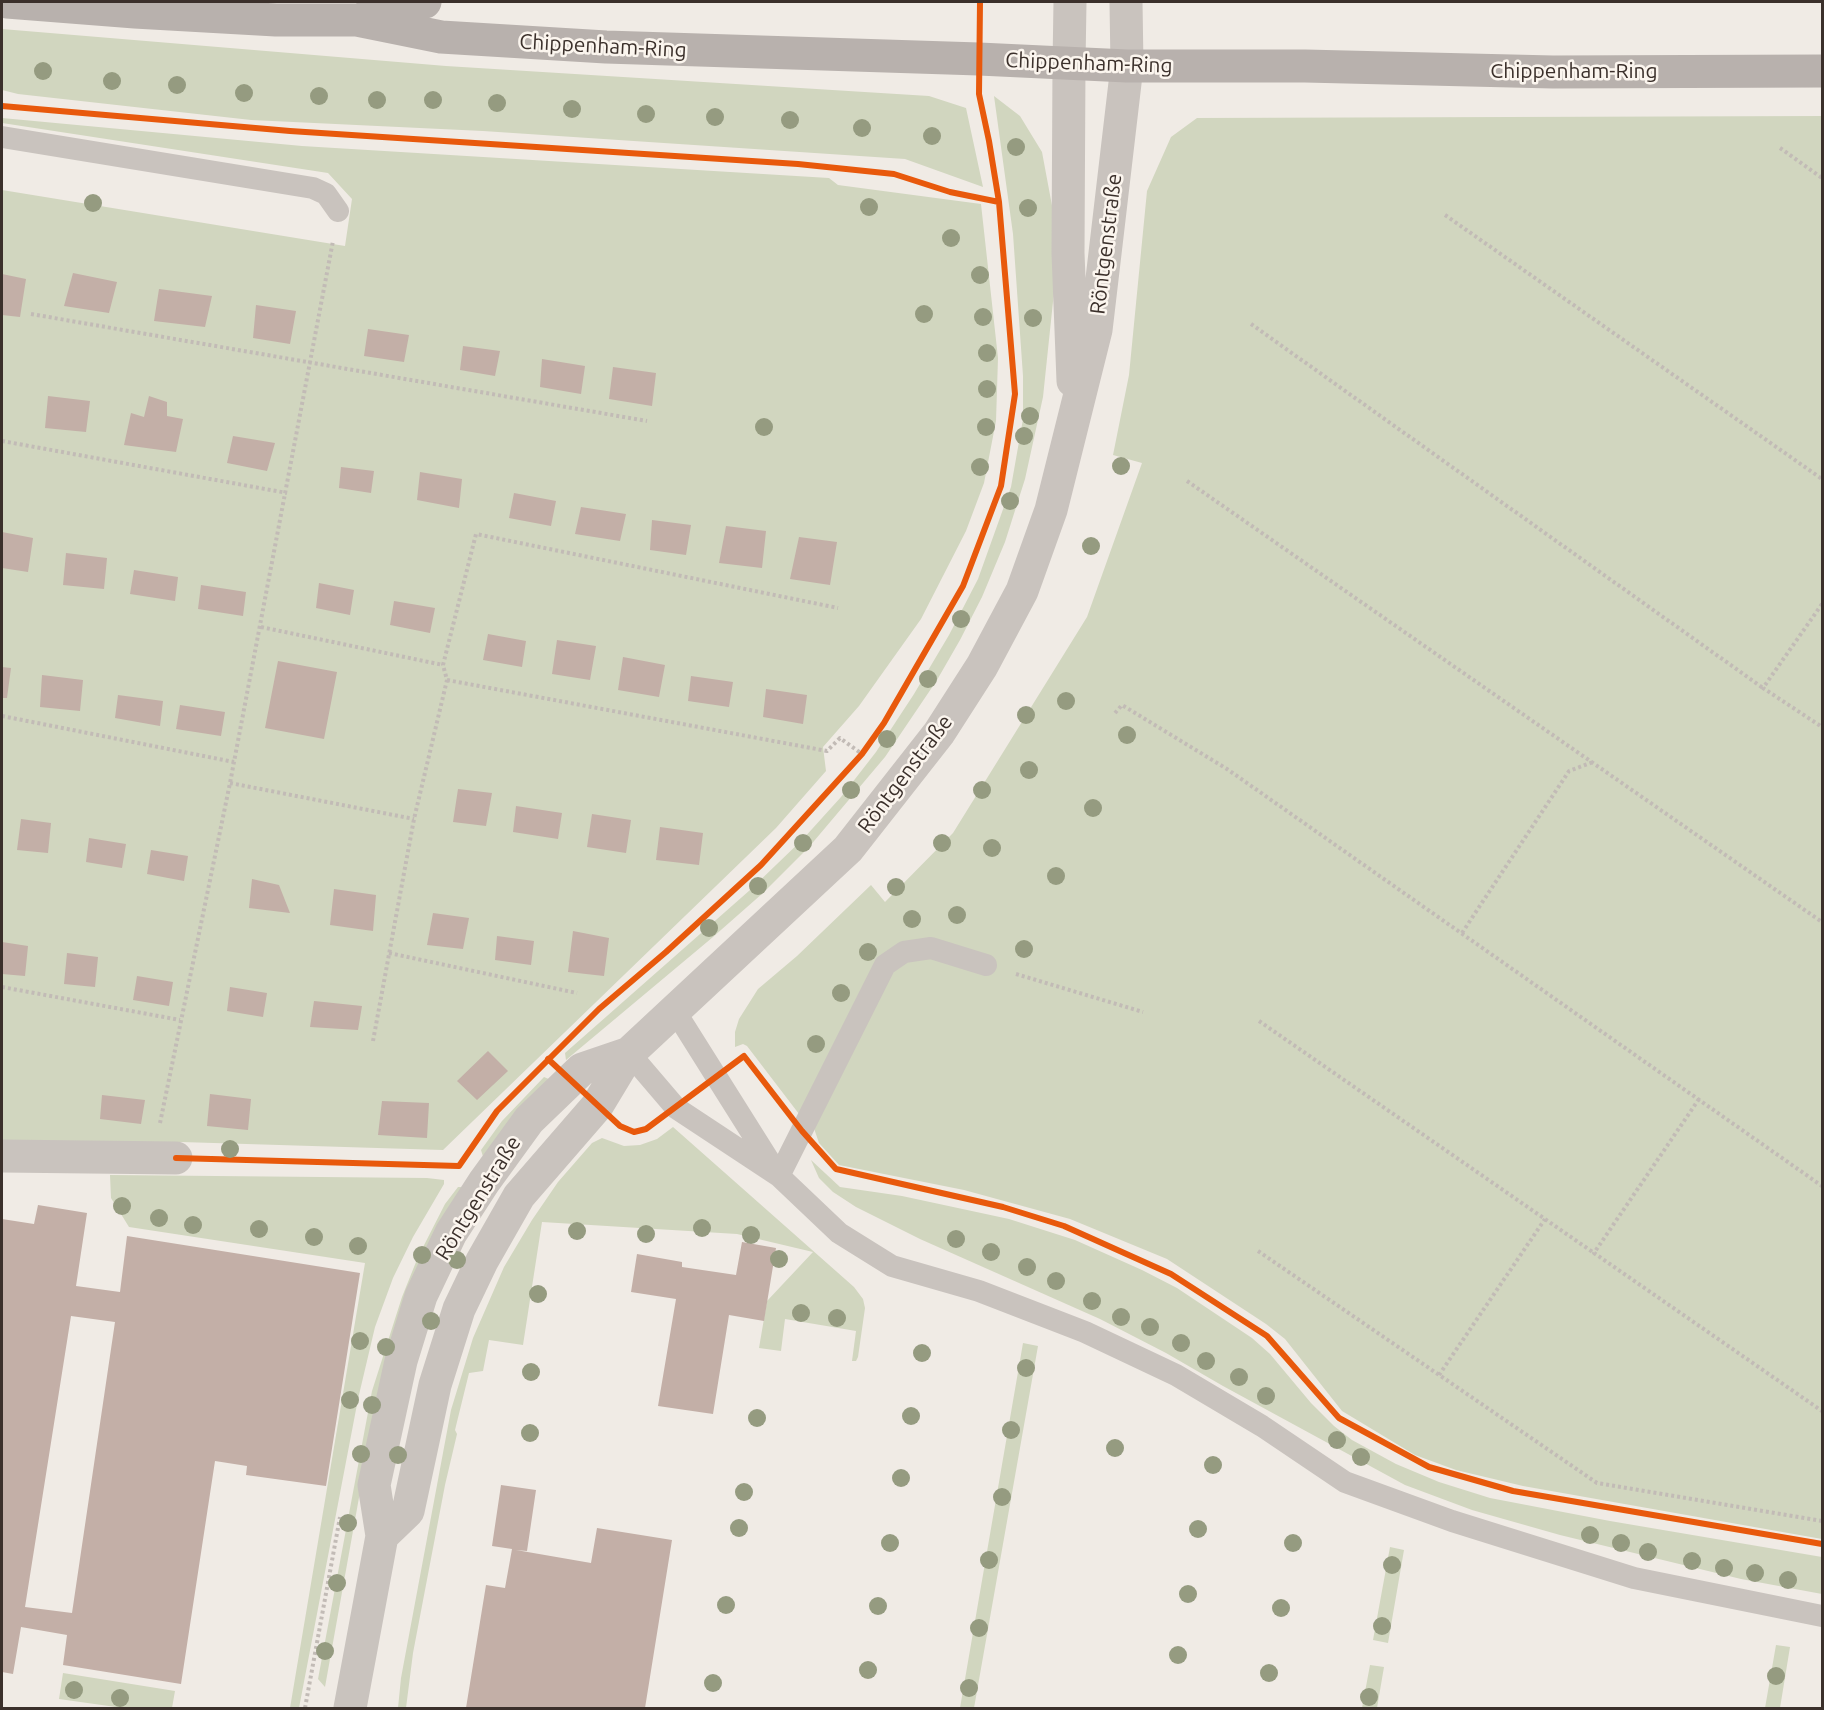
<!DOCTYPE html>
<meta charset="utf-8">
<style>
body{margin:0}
#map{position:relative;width:1824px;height:1710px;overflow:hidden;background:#f0ebe5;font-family:Ubuntu,sans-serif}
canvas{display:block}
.frame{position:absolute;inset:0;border:3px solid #3b302b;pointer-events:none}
</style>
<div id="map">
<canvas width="1824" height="1710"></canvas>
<div class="frame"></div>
</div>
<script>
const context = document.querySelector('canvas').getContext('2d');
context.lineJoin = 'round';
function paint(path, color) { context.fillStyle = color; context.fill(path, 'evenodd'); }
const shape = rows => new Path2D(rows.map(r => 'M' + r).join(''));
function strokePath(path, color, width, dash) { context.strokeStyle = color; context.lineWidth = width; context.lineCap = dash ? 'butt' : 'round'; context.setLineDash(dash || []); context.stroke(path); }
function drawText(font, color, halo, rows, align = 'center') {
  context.font = font + ' Ubuntu,sans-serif'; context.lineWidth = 5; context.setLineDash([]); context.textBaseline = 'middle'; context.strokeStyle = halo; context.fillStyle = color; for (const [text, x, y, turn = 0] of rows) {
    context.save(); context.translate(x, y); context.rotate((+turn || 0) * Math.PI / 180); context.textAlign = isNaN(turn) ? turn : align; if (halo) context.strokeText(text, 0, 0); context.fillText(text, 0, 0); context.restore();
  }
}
const green = shape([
 [2,29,446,66,929,96,966,108,983,187,905,159,483,131,251,120,18,94,2,90],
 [994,96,1020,116,1042,152,1053,211,1056,273,1043,397,1025,479,1005,542,982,597,960,640,937,680,885,757,809,847,763,893,713,937,566,1060,565,1053,750,890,803,839,841,797,876,752,914,694,949,635,978,579,1011,487,1023,419,1023,376,1013,234],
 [1822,116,1822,1539,1523,1486,1456,1470,1415,1455,1342,1411,1285,1339,1266,1324,1167,1259,1070,1219,964,1190,839,1165,819,1143,806,1105,799,1114,747,1046,743,1044,735,1047,735,1032,739,1019,758,989,797,956,871,885,885,902,953,833,1087,617,1142,463,1113,455,1129,375,1147,191,1171,137,1197,118],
 [2,118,302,146,829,178,838,185,981,204,998,358,996,421,984,483,966,531,921,619,859,706,823,747,826,771,776,828,443,1150,181,1142,143,1146,2,1143,2,190,345,246,352,199,328,173,2,123],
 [544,1077,551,1080,484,1160,481,1150,502,1121],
 [673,1127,854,1287,863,1299,865,1308,858,1357,856,1361,852,1361,856,1331,785,1319,781,1351,759,1348,767,1301,813,1252,737,1234,542,1222,523,1345,489,1340,483,1371,469,1373,455,1430,457,1434,445,1485,413,1653,406,1708,398,1708,401,1678,451,1410,473,1338,504,1267,532,1220,558,1182,592,1143,602,1138,624,1146,640,1145,657,1139],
 [811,1160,840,1187,902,1196,1009,1219,1075,1240,1142,1270,1177,1288,1252,1338,1270,1354,1311,1403,1334,1426,1352,1440,1396,1464,1439,1482,1490,1498,1610,1521,1822,1557,1822,1594,1741,1579,1560,1535,1472,1510,1405,1485,1223,1386,1166,1353,1100,1319,920,1239,856,1207,833,1192,819,1178],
 [110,1175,427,1178,444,1180,444,1184,413,1237,393,1278,375,1327,358,1399,299,1708,290,1708,365,1263,129,1227,111,1198],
 [458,1187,465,1187,367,1453,325,1687,318,1679,372,1391,402,1297,418,1257,445,1204],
 [1023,1343,1038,1346,974,1708,960,1708],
 [1390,1547,1404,1550,1388,1643,1373,1640],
 [1776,1645,1790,1647,1780,1708,1765,1708],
 [1370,1665,1384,1667,1377,1708,1362,1708],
 [63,1673,175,1691,172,1708,123,1708,59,1699]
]);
const building = shape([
 [73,273,117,282,109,313,64,306],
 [2,274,26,279,20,317,2,315],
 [159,289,212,296,205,327,154,321],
 [256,305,296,311,290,344,253,338],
 [368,329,409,335,404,362,364,356],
 [463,346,500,351,495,376,460,370],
 [542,359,585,366,581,394,540,387],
 [613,367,656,373,652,406,609,399],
 [48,396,90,401,86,432,45,428],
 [149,396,167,402,167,416,183,419,176,452,124,445,131,413,144,417],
 [233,436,275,443,267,471,227,463],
 [341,467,374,471,371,493,339,488],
 [420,472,462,479,459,508,417,500],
 [514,493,556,501,551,526,509,518],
 [581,507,626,514,620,541,575,534],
 [652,520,691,525,686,555,650,550],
 [726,526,766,531,762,568,719,563],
 [2,532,33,538,28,572,2,568],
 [799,537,837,542,830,585,790,579],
 [66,553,107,558,104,589,63,585],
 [134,570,178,577,175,601,130,594],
 [319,583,354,590,350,615,316,608],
 [201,585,246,592,243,616,198,609],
 [394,601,435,608,430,633,390,625],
 [488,634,526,641,522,667,483,660],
 [557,640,596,646,590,680,552,674],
 [623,657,665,665,659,697,618,690],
 [278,661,337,672,324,739,265,728],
 [2,667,11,668,7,698,2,698],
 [42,675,83,680,80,711,40,707],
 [691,676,733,682,729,707,688,701],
 [766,689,807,695,803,724,763,717],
 [118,695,163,701,160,726,115,718],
 [180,705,225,712,221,736,176,729],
 [458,789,492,793,486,826,453,822],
 [516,806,562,813,558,839,513,832],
 [592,814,631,820,626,853,587,847],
 [21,819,51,823,48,853,17,850],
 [660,827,703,833,699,865,656,860],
 [89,838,126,844,122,868,86,862],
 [151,850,188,856,184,881,147,874],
 [252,879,279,885,290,913,249,908],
 [334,889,376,895,373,931,330,925],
 [433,913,469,918,463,949,427,945],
 [573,931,609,938,604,976,568,972],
 [497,936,534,941,531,965,495,960],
 [2,942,28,946,25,976,2,974],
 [67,953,98,957,95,987,64,984],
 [137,976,173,982,169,1006,133,1000],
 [230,987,267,993,263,1017,227,1011],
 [314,1001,362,1006,358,1030,310,1027],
 [488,1051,508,1071,477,1100,457,1081],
 [210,1094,251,1099,248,1130,207,1126],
 [102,1095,145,1100,141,1124,100,1119],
 [382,1101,429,1103,427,1138,378,1135],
 [38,1205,87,1213,76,1286,120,1292,127,1236,360,1273,326,1486,246,1475,247,1466,215,1461,181,1684,63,1665,67,1635,21,1627,13,1674,2,1672,2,1219,34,1224],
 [71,1316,115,1322,72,1613,25,1607],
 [742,1242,776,1248,764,1321,729,1315,713,1414,658,1406,676,1299,631,1292,637,1254,682,1262,682,1267,736,1275],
 [501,1485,536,1490,527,1551,516,1550,591,1563,597,1528,672,1540,645,1708,466,1708,486,1585,505,1588,512,1549,492,1546]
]);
const path = shape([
 [1780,148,1822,178],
 [1445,215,1822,479],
 [31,314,647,421],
 [1251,324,1763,688],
 [2,441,287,493],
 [1187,481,1822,922],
 [1822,604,1763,688,1822,727],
 [261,627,443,665],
 [447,680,827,751,840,738,862,754],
 [1115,713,1122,705,1227,769,1822,1186],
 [2,716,234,762],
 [230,783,414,819],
 [1462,933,1569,771,1593,762],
 [389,953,577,993],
 [1016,974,1143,1012],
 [2,987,180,1020],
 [1259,1021,1594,1253],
 [373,1041,414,819,447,680,443,665,476,534,838,608],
 [1699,1099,1594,1253,1822,1411],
 [160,1123,230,783,333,241],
 [1258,1251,1597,1483,1822,1521],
 [1439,1375,1545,1219],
 [305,1708,340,1517]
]);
const service = shape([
 [2,137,313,188,326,194,338,211],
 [675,1011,775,1170],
 [629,1053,676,1108,779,1176,839,1233,892,1266,979,1291,1085,1332,1176,1375,1262,1426,1345,1482,1452,1521,1634,1578,1822,1616],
 [779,1176,885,965,904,952,931,948,986,965]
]);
const minor = shape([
 [1126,2,1127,66],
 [1069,64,1070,2],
 [2,1156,176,1158]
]);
const tertiary = shape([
 [1069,64,1068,253,1073,381],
 [382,1536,408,1511,435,1385,459,1309,482,1261,519,1196,597,1106,629,1053,848,849,939,733,982,666,1022,591,1051,510,1096,330,1127,66],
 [350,1708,382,1536,374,1485,401,1361,421,1296,451,1233,484,1182,529,1120,582,1069,629,1053]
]);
const primary = shape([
 [7,2,135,12,276,20,357,20,441,37,606,47,979,59,1127,66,1305,66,1553,72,1822,71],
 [364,18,425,2]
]);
const cycleway = shape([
 [2,106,290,131,798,164,894,174,950,192,999,202],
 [548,1059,620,1126,634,1132,646,1129,744,1056,802,1131,836,1169,1003,1207,1064,1226,1171,1274,1267,1336,1339,1418,1429,1467,1513,1491,1822,1544],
 [176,1158,459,1166,497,1111,599,1009,666,952,761,865,862,754,884,723,963,586,1001,486,1015,394,999,202,989,141,979,94,980,2]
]);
const trees = [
 [43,71],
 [112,81],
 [177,85],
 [244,93],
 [319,96],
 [377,100],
 [433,100],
 [497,103],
 [572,109],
 [646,114],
 [715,117],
 [790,120],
 [862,128],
 [932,136],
 [1016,147],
 [93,203],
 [869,207],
 [1028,208],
 [951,238],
 [980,275],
 [924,314],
 [983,317],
 [1033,318],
 [987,353],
 [987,389],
 [1030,416],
 [764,427],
 [986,427],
 [1024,436],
 [1121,466],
 [980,467],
 [1010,501],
 [1091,546],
 [961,619],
 [928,679],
 [1066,701],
 [1026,715],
 [1127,735],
 [887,739],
 [1029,770],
 [851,790],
 [982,790],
 [1093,808],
 [803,843],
 [942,843],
 [992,848],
 [1056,876],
 [758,886],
 [896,887],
 [957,915],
 [912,919],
 [709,928],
 [1024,949],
 [868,952],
 [841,993],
 [816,1044],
 [230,1149],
 [122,1206],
 [159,1218],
 [193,1225],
 [702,1228],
 [259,1229],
 [577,1231],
 [646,1234],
 [751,1235],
 [314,1237],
 [956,1239],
 [358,1246],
 [991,1252],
 [422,1255],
 [779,1259],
 [457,1260],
 [1027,1267],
 [1056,1281],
 [538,1294],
 [1092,1301],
 [801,1313],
 [1121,1317],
 [837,1318],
 [431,1321],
 [1150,1327],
 [360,1341],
 [1181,1343],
 [386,1347],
 [922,1353],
 [1206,1361],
 [1026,1368],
 [531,1372],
 [1239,1377],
 [1266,1396],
 [350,1400],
 [372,1405],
 [911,1416],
 [757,1418],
 [1011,1430],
 [530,1433],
 [1337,1440],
 [1115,1448],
 [361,1454],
 [398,1455],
 [1361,1457],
 [1213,1465],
 [901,1478],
 [744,1492],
 [1002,1497],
 [348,1523],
 [739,1528],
 [1198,1529],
 [1590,1535],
 [890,1543],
 [1293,1543],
 [1621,1543],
 [1648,1552],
 [989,1560],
 [1692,1561],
 [1392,1565],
 [1724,1568],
 [1755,1573],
 [1788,1580],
 [337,1583],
 [1188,1594],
 [726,1605],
 [878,1606],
 [1281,1608],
 [1382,1626],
 [979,1628],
 [325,1651],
 [1178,1655],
 [868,1670],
 [1269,1673],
 [1776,1676],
 [713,1683],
 [969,1688],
 [74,1690],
 [1369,1697],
 [120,1698]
];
const streetNames = [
 ["Chippenham-Ring",603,46,3],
 ["Chippenham-Ring",1089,63,2],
 ["Chippenham-Ring",1574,71],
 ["Röntgenstraße",1106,244,-83],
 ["Röntgenstraße",905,774,-53],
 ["Röntgenstraße",478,1198,-58]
];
paint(green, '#d1d6bf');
paint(building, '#c3afa7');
strokePath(path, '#c2bbb6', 4, [3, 3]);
strokePath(service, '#c9c3be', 22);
strokePath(minor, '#c9c3be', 33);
strokePath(tertiary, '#c9c3be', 33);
strokePath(primary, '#b8b1ad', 33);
strokePath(cycleway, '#e8590c', 6);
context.fillStyle = '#959b80';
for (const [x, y] of trees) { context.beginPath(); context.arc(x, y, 9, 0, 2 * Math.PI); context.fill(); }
drawText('21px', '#3b302b', '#fbf5ee', streetNames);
</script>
